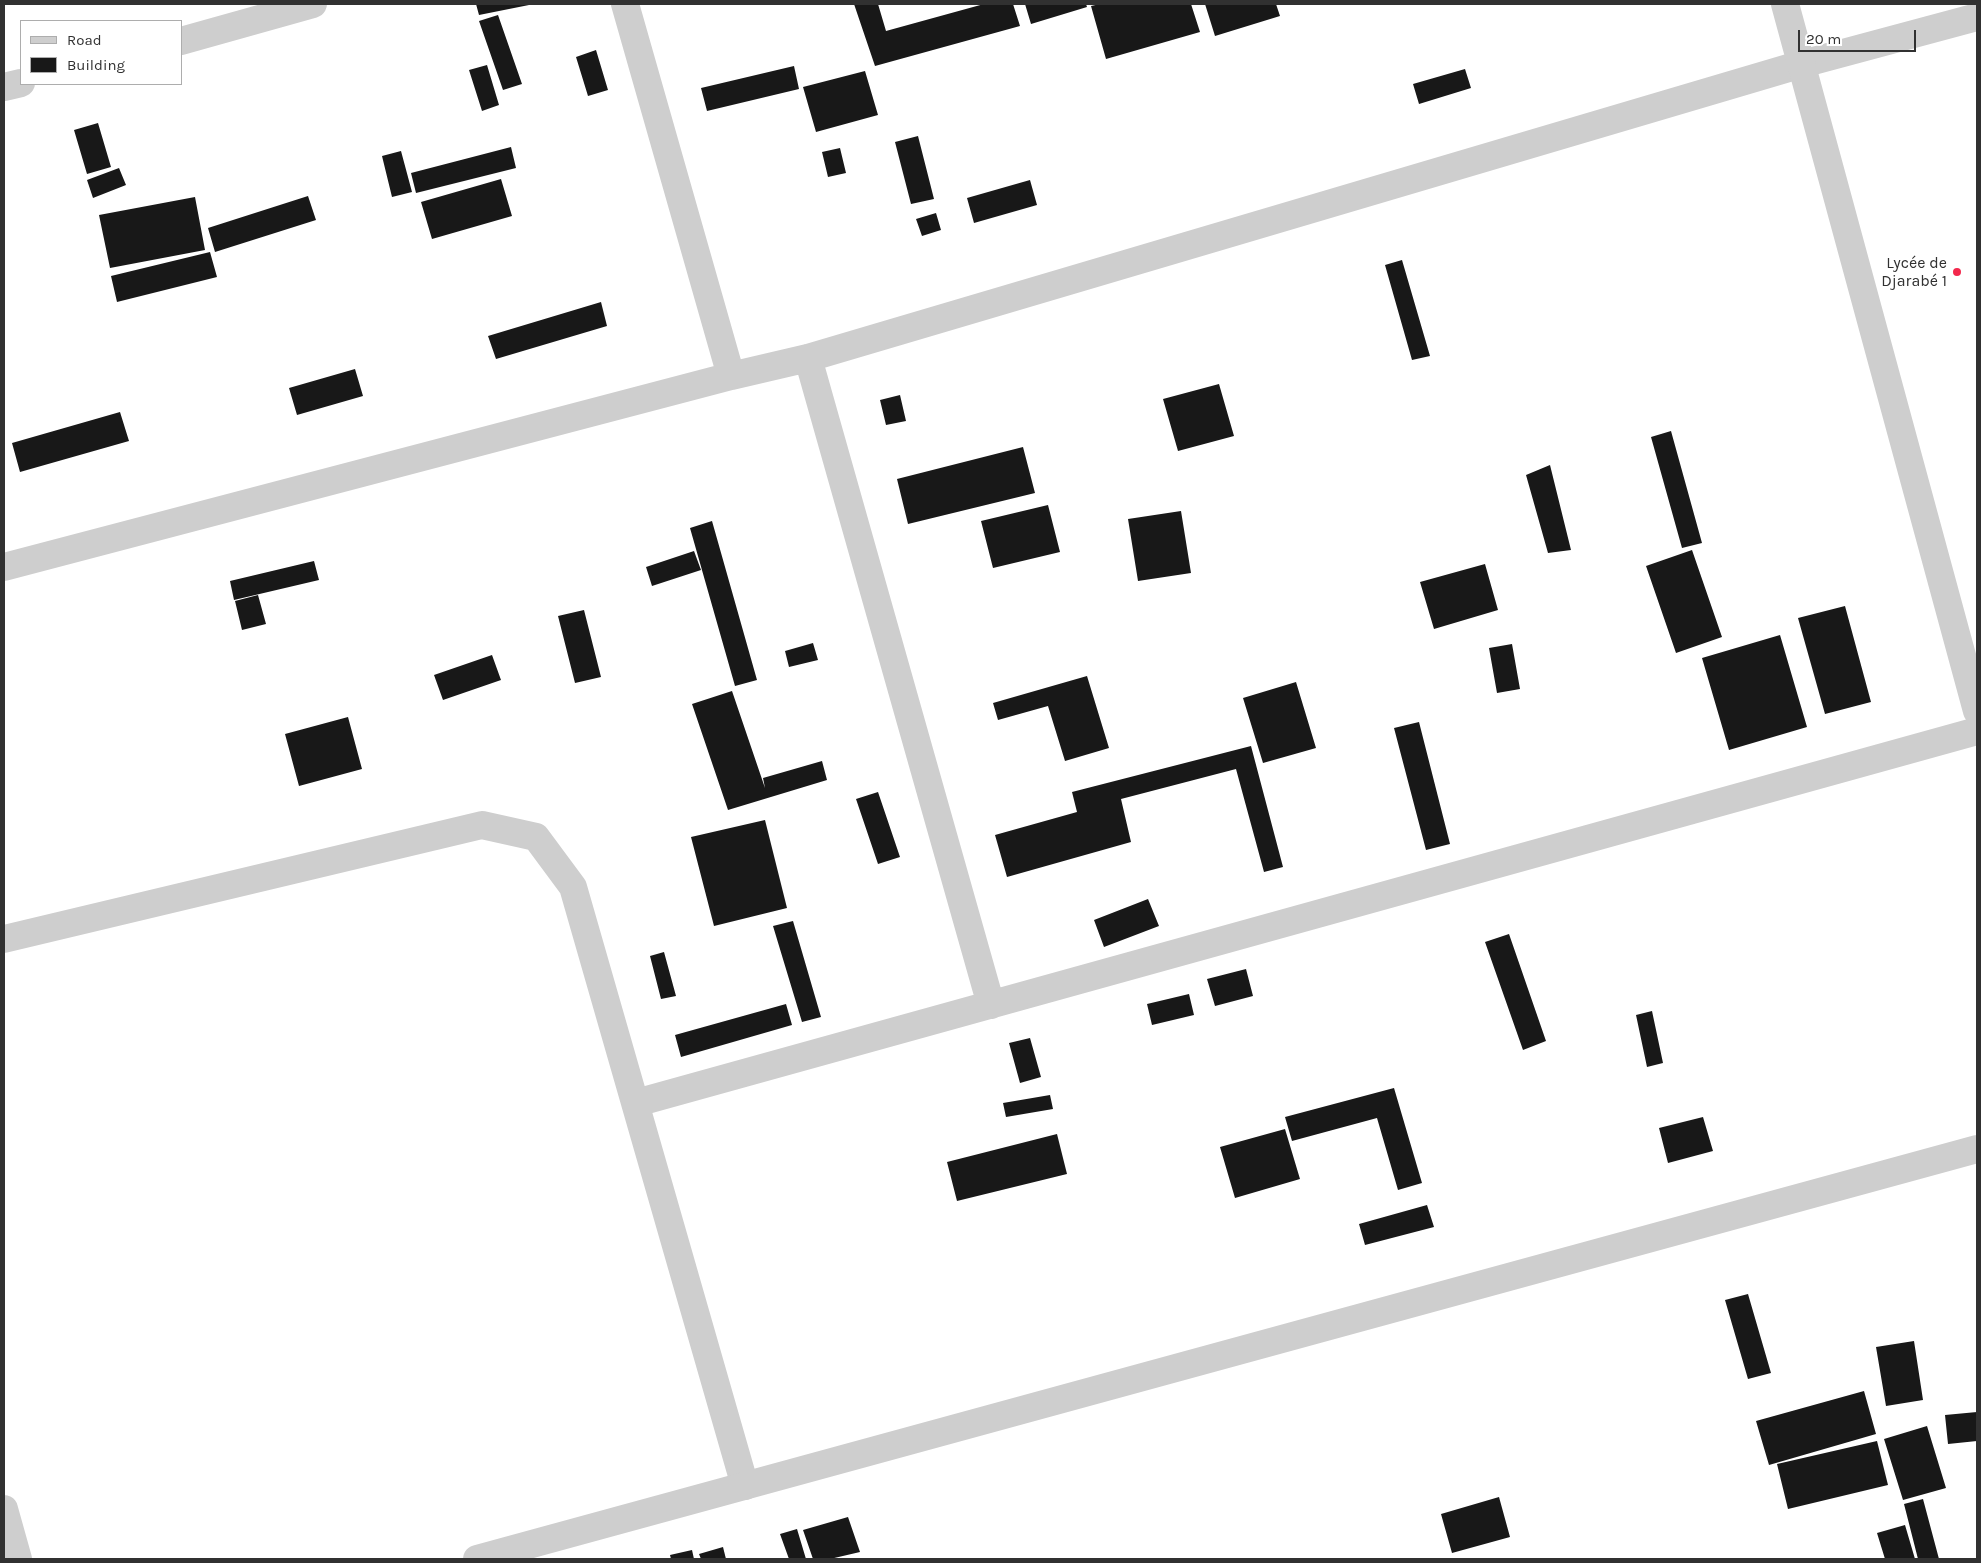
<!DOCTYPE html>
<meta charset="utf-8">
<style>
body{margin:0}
#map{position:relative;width:1981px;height:1563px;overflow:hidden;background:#fff;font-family:Karla,sans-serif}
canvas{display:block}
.frame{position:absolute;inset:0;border:5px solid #313131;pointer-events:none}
.legend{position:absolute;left:20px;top:20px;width:162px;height:65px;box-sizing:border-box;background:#fff;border:1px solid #adadad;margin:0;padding:6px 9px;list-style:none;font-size:15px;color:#313131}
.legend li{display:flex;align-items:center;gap:10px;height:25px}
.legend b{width:25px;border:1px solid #adadad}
.scale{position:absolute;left:1798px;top:30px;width:118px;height:22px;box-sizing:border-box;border:2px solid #313131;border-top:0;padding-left:6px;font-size:15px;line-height:18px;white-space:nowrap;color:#313131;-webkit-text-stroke:4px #fff;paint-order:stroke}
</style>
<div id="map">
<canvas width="1981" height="1563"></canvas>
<div class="frame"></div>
<ul class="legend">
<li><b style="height:6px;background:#cecece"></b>Road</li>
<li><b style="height:14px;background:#181818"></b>Building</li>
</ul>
<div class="scale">20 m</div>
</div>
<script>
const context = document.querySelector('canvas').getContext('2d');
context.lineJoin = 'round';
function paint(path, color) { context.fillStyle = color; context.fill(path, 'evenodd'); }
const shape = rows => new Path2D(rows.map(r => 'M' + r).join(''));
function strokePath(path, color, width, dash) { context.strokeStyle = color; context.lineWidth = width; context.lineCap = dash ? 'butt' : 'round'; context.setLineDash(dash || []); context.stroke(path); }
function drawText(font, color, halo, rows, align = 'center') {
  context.font = font + ' Karla,sans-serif'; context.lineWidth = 5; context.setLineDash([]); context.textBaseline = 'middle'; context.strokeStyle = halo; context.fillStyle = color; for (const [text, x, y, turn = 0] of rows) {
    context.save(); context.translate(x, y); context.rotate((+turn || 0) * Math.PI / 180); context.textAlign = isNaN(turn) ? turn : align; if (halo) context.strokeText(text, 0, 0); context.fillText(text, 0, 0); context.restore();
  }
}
const building = shape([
 [476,4,529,4,529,5,479,15],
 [854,4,878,4,886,31,984,4,1013,4,1020,26,875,66],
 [1025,4,1086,4,1087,7,1031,24],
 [1100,4,1191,4,1200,32,1106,59,1091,6],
 [1205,4,1276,4,1280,16,1215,36],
 [498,15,522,84,503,90,479,21],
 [596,50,608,90,588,96,576,57],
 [487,65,499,105,482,111,469,70],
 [794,66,799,89,707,111,701,88],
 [1465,69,1471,88,1419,104,1413,84],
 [865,71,878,115,816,132,803,87],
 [98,123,111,167,87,174,74,130],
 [918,136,934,199,911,204,895,142],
 [511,147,516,168,416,193,411,173],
 [840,148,846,173,828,177,822,152],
 [401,151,412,192,392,197,382,156],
 [119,168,126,185,93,198,87,180],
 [501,179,512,216,432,239,421,202],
 [1030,180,1037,205,974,223,967,198],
 [308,196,316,220,215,252,208,228],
 [195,197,205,250,110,268,99,215],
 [936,213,941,230,922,236,916,219],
 [210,252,217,277,117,302,111,276],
 [1402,260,1430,356,1412,360,1385,265],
 [601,302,607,326,496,359,488,336],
 [355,369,363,396,297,415,289,388],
 [1219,384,1234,436,1178,451,1163,399],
 [900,395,906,421,886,425,880,400],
 [120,412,129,441,20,472,12,443],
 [1671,431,1702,543,1682,548,1651,437],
 [1023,447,1035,493,908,524,897,479],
 [1550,465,1571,550,1548,553,1526,475],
 [1048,505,1060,552,993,568,981,521],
 [1181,511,1191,573,1138,581,1128,519],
 [712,521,757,680,735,686,690,528],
 [1692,550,1722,637,1676,653,1646,566],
 [694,551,701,570,652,586,646,567],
 [314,561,319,580,234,600,230,581],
 [1485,564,1498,610,1434,629,1420,582],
 [258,595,266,624,242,630,235,601],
 [1845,606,1871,702,1825,714,1798,618],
 [584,610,601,677,575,683,558,616],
 [1780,635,1807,727,1729,750,1702,658],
 [813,643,818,660,789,667,785,651],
 [1512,644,1520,689,1497,693,1489,648],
 [492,655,501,680,443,700,434,675],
 [1087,676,1109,748,1065,761,1048,706,998,720,993,703],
 [1296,682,1316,748,1263,763,1243,698],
 [732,691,765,788,763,778,822,761,827,780,728,810,692,704],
 [348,717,362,769,299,786,285,734],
 [1419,722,1450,844,1426,850,1394,728],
 [1251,746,1283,867,1264,872,1236,769,1121,799,1131,842,1007,877,995,835,1077,812,1072,792],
 [878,792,900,857,878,864,856,799],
 [765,820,787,908,714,926,691,837],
 [1148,899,1159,926,1104,947,1094,920],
 [793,921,821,1017,802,1022,773,926],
 [1509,934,1546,1041,1523,1050,1485,942],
 [664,952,676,996,661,999,650,956],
 [1246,969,1253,996,1215,1006,1207,979],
 [1189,994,1194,1015,1152,1025,1147,1004],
 [786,1004,792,1025,681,1057,675,1035],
 [1652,1011,1663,1063,1647,1067,1636,1015],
 [1030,1038,1041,1077,1020,1083,1009,1043],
 [1394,1088,1422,1183,1398,1190,1377,1118,1292,1141,1285,1117],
 [1050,1095,1053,1109,1006,1117,1003,1103],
 [1703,1117,1713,1151,1668,1163,1659,1128],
 [1285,1129,1300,1179,1235,1198,1220,1147],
 [1057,1134,1067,1174,957,1201,947,1162],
 [1427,1205,1434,1227,1365,1245,1359,1224],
 [1748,1294,1771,1373,1748,1379,1725,1300],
 [1914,1341,1923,1400,1886,1406,1876,1347],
 [1864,1391,1876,1434,1769,1465,1756,1421],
 [1977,1412,1977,1441,1948,1444,1945,1415],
 [1927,1426,1946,1488,1903,1500,1884,1439],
 [1877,1441,1888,1485,1788,1509,1777,1464],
 [1499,1497,1510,1537,1452,1553,1441,1514],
 [1923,1499,1939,1559,1918,1559,1904,1504],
 [848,1517,860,1552,830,1559,813,1559,803,1530],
 [1905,1525,1915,1559,1885,1559,1877,1533],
 [797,1529,806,1559,789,1559,780,1534],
 [723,1547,726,1559,701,1559,699,1554],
 [692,1550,694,1559,671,1559,670,1555]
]);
const minor = shape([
 [625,4,731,376],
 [181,41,313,4],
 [4,87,21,83],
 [808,358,991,1005],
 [4,567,731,376,808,358,1802,64,1977,17],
 [4,939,482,825,536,837,573,887,745,1486],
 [636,1103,1977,731]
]);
const tertiary = shape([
 [1785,4,1977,711],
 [4,1509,18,1559],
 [477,1559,1977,1149]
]);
const markers = [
 [1957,272,5,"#f3284c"]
];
const poiNames = [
 ["Lycée de",1947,263],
 ["Djarabé 1",1947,281]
];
paint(building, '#181818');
strokePath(minor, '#cecece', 28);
strokePath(tertiary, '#cecece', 28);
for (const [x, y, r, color] of markers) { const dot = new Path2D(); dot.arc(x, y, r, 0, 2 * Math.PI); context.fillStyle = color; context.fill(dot); strokePath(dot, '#fff', 2); }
drawText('16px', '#313131', '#fff', poiNames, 'right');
</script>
